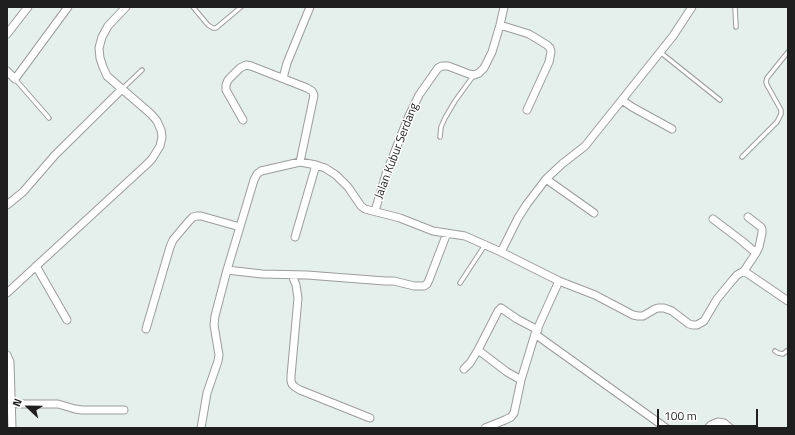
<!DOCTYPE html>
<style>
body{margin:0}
#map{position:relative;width:795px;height:435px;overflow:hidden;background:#e5efec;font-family:"Titillium Web",sans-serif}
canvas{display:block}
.frame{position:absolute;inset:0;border:8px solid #1f1f1f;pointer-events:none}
.north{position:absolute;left:8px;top:387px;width:40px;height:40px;-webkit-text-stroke:3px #fff;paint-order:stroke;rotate:292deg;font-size:11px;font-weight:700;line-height:16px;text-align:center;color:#1f1f1f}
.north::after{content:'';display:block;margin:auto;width:14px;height:18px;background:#1f1f1f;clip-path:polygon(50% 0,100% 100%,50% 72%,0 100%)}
.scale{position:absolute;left:657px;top:409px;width:101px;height:18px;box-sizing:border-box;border:2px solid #1f1f1f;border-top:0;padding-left:5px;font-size:12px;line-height:14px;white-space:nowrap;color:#1f1f1f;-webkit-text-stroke:3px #fff;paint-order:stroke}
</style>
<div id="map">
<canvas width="795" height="435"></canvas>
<div class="frame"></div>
<div class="north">N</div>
<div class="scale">100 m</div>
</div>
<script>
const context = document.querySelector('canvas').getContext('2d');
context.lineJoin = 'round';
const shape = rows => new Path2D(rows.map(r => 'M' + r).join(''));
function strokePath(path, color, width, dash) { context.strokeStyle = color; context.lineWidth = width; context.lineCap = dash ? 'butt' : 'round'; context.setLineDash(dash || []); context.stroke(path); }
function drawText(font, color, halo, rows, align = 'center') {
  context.font = font + ' "Titillium Web",sans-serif'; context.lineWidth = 3; context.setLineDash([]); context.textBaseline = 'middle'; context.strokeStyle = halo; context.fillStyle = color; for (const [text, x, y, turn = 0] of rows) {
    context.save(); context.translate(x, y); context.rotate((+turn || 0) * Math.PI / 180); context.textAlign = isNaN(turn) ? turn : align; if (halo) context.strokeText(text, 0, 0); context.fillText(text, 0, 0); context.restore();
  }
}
const lane = shape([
 [193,7,208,25,213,28,216,28,241,7],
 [735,7,736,27],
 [660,52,720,100],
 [15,79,49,118],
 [122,89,142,70],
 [440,137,441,127,445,118,455,101,474,75],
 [742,157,777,122,781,114,781,110,767,85,766,82,767,78,788,52],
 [460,283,485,245],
 [775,351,778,353,783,354,788,350]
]);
const street = shape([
 [500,25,529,34,547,45,550,48,551,52,549,62,527,110],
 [7,34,28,7],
 [7,71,15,79,68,7],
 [283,78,287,63,310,7],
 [622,100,632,107,672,129],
 [243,120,226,90,226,85,228,80,240,68,246,65,251,66,307,88,312,91,314,95,313,100,300,162],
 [546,179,594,213],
 [7,205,23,192,55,155,122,89],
 [375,211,386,174,408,118,419,95,438,68,442,66,448,66,469,74,474,75,479,73,484,68,492,52,500,25,504,7],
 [713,219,742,241,756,253],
 [295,237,316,165],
 [501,252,518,218,527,204,546,179,562,164,585,146,673,36,692,7],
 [36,266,67,320],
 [227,270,262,274,307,275,385,281,394,281,414,286,424,286,427,284,429,280,447,233],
 [744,271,756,253,759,247,762,233,762,229,761,227,748,217],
 [292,275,296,285,298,298,291,376,291,381,292,384,295,387,300,390,370,418],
 [7,293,146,165,152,159,160,146,162,137,161,130,157,121,151,114,107,76,103,67,100,58,99,48,102,37,108,26,126,7],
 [146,329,170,247,173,240,189,221,193,217,197,216,201,216,240,227],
 [535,334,666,428],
 [478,350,507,372,521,380],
 [7,355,10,362,12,428],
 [464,369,470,363,478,350,498,311,501,308,517,319,538,330],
 [11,403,21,404,58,404,75,409,82,410,124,410],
 [201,428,207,393,218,361,219,355,214,325,215,316,227,270,254,180,257,174,261,171,300,162,316,165,325,168,336,175,348,187,361,206,365,209,400,218,433,231,465,236,501,252,559,281,595,295,633,315,638,316,643,316,655,309,658,308,664,308,672,311,689,324,693,325,697,325,704,321,717,299,731,282,737,275,744,271,788,301],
 [485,428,505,420,511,417,514,413,516,404,521,380,535,334,559,281],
 [708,428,711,425,718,422,724,423,730,428]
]);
const streetNames = [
 ["Jalan Kubur Serdang",397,151,-69]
];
strokePath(lane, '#9c9c9c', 5.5);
strokePath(street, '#9c9c9c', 9);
strokePath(lane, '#fff', 3.5);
strokePath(street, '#fff', 7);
drawText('12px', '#1f1f1f', '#fff', streetNames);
</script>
